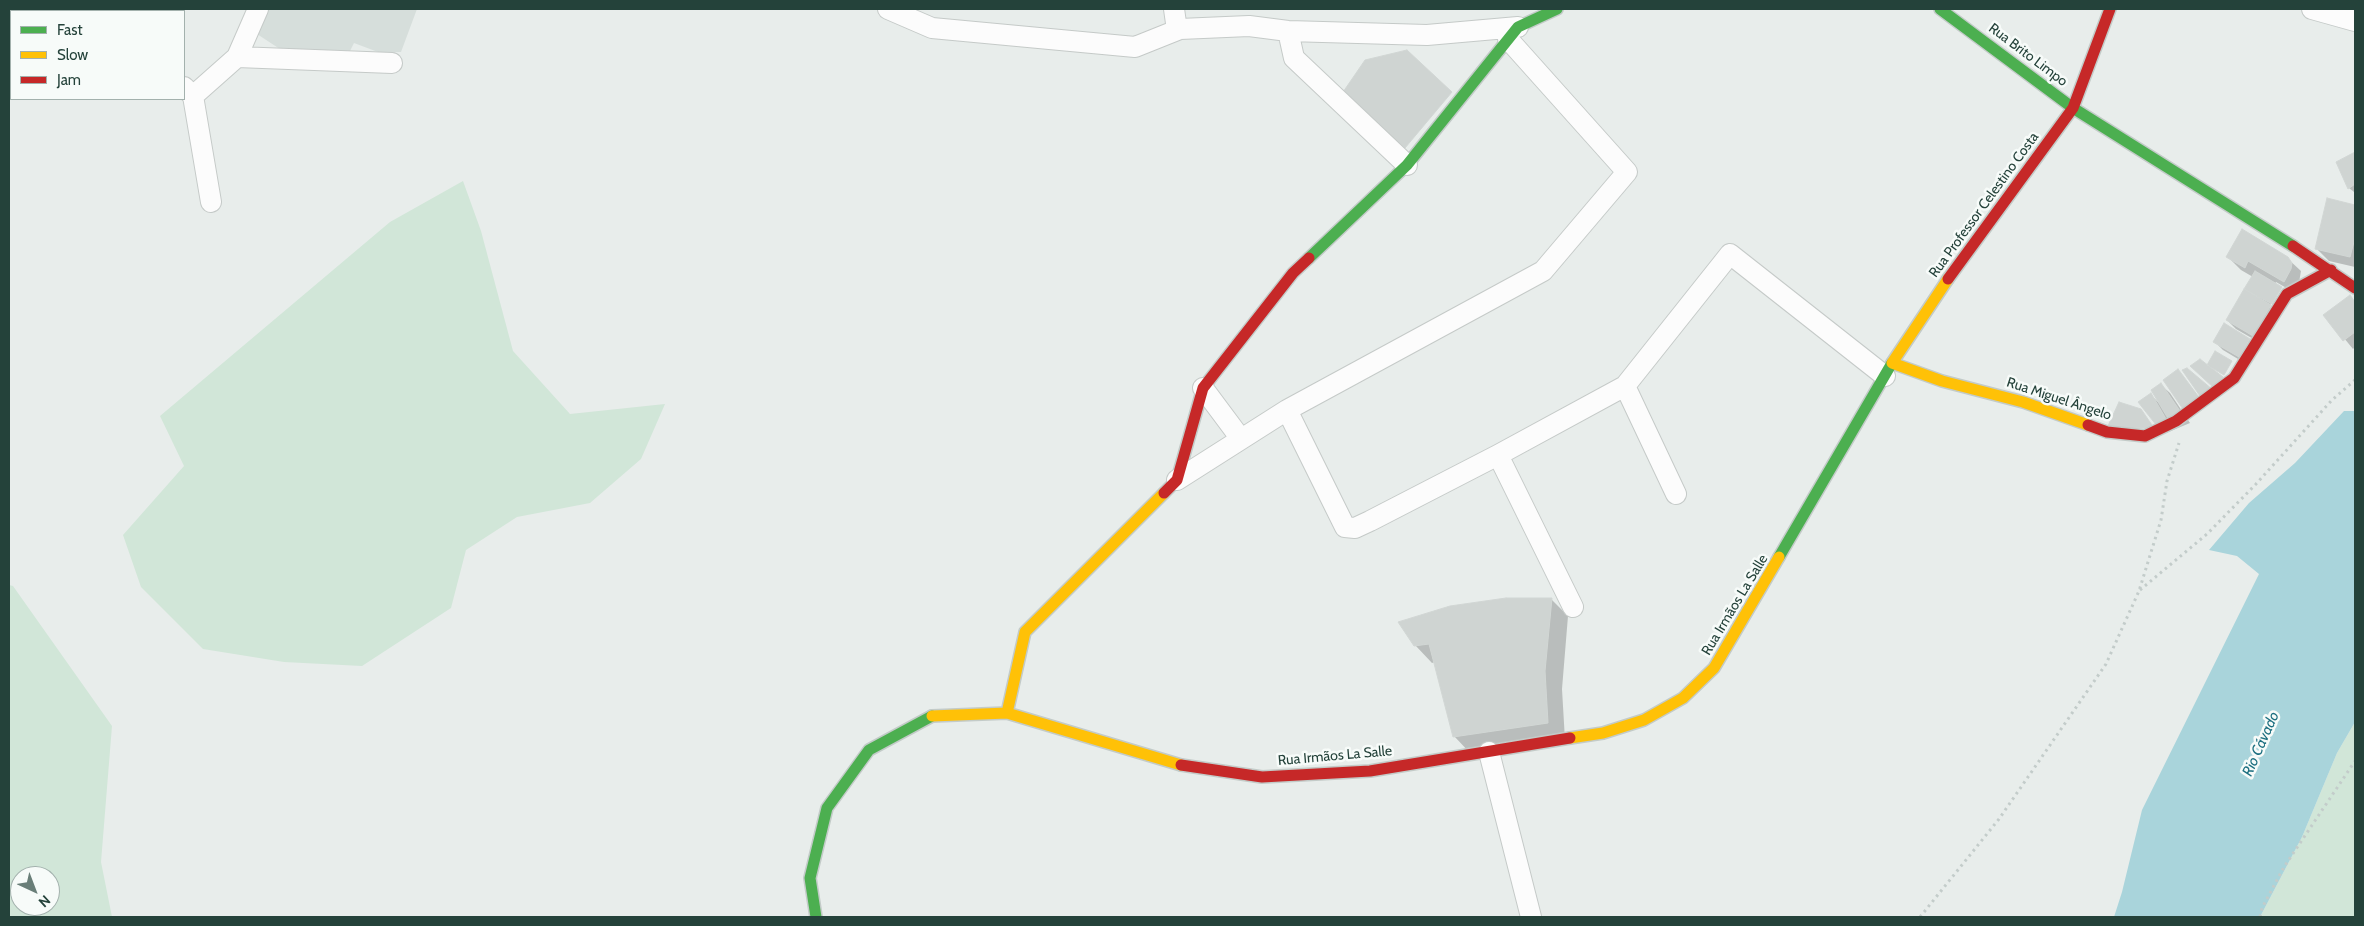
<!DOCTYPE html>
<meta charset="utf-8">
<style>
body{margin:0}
#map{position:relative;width:2364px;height:926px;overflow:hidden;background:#e8edeb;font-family:Cabin,sans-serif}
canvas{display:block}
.frame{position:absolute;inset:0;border:10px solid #24423a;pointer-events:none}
.legend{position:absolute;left:10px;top:10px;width:175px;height:90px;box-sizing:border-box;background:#f7fbf9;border:1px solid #a3b1ad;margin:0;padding:6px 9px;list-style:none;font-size:15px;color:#24423a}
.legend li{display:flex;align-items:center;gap:10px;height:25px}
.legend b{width:25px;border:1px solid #a3b1ad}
.north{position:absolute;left:10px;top:866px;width:50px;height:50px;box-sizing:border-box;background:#f7fbf9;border:1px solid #a3b1ad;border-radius:50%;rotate:137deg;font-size:14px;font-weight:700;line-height:20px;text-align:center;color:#24423a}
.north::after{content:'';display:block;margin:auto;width:18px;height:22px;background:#697e78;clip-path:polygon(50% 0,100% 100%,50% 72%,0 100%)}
</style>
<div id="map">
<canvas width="2364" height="926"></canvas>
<div class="frame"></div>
<ul class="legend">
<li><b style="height:6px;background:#4caf50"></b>Fast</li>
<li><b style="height:6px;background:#ffc107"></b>Slow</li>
<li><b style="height:6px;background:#c62828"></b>Jam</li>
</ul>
<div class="north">N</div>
</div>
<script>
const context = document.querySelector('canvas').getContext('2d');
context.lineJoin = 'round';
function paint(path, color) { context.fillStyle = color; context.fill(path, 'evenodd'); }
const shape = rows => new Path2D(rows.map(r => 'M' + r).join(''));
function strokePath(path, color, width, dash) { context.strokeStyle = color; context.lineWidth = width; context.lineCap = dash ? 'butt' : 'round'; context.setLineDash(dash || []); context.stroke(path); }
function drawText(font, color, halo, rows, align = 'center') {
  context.font = font + ' Cabin,sans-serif'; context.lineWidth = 5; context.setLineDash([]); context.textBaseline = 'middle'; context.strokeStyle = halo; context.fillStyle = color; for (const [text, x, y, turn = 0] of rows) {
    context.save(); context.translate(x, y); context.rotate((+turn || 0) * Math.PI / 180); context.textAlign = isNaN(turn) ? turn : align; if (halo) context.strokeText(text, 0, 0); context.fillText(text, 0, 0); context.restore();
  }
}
const built = shape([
 [268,9,417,9,401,52,378,52,354,43,350,51,341,54,286,53,257,34]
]);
const green = shape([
 [463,181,481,231,513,351,570,414,665,404,641,459,590,503,517,517,466,550,451,608,362,666,284,662,203,649,141,587,123,535,184,466,160,416,390,222],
 [9,585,13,586,112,726,101,862,112,917,9,917],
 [20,876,50,876,50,906,20,906],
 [2355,722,2355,917,2260,917,2302,837,2337,753]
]);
const water = shape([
 [2344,411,2355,411,2355,722,2337,753,2302,837,2260,917,2114,917,2122,892,2142,810,2259,574,2237,556,2209,550,2249,503,2295,463]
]);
const shadow = shape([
 [2355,154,2355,202,2354,192,2349,188,2338,162],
 [2328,200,2355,206,2355,267,2329,261,2316,248],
 [2228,257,2287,258,2301,271,2297,294,2276,282,2275,284,2262,344,2236,329,2227,320,2253,277,2241,270],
 [2350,296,2355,302,2355,347,2353,349,2325,315],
 [2224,325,2248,365,2223,350,2214,341],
 [2161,385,2170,393,2190,423,2166,433,2151,395,2160,404],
 [1551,599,1568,616,1562,689,1565,740,1471,754,1454,736,1435,662,1432,663,1415,645]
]);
const building = shape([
 [1407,50,1452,92,1405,148,1341,95,1365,60,1407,50],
 [2355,152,2355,184,2348,189,2336,162,2355,152],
 [2327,198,2355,205,2355,238,2350,257,2315,249,2327,198],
 [2242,229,2288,257,2292,263,2291,269,2284,282,2248,261,2245,268,2226,257,2242,229],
 [2255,271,2282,287,2272,304,2244,289,2255,271],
 [2244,289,2271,305,2253,336,2226,320,2244,289],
 [2350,295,2355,302,2355,332,2343,341,2323,315,2350,295],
 [2224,323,2250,339,2239,357,2213,342,2224,323],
 [2215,351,2232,361,2224,375,2207,365,2215,351],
 [2200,359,2223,377,2214,388,2190,366,2200,359],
 [2187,368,2213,390,2202,399,2182,370,2187,368],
 [2178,369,2201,400,2185,412,2163,380,2178,369],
 [2161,383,2182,414,2169,420,2151,390,2161,383],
 [2151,393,2166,419,2157,426,2138,402,2151,393],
 [2119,402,2141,409,2154,428,2107,428,2119,402],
 [1506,598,1552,598,1545,671,1548,723,1453,737,1429,644,1414,646,1398,622,1450,606,1506,598]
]);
const path = shape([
 [2140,590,2207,534,2256,484,2332,400,2355,380],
 [1920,917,1999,819,2106,664,2139,591,2161,520,2167,481,2179,443],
 [2260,917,2262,908,2284,867,2355,761]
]);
const street = shape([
 [888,9,932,28,1135,47,1180,29,1249,26,1288,31,1427,35,1518,27],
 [1174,9,1177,30],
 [2312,9,2355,21],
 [1288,31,1294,58,1407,165],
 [1508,39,1627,172,1543,271,1287,410,1345,527,1355,528,1370,521,1498,455,1625,386,1676,494],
 [9,44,11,50],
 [237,57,392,63],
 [184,87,193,96,211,202],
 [193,96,237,57,258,9],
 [1625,386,1730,254,1885,376],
 [1203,388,1241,439],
 [1498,455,1573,607],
 [1177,480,1287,410],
 [1489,752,1531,917]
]);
const fast = shape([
 [1940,9,2073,108,2293,246],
 [1309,258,1407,165,1518,27,1557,9],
 [1779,557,1892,363],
 [816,917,810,878,827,808,869,750,932,716]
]);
const slow = shape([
 [1948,279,1892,363,1942,381,2023,402,2088,425],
 [1007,713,1025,632,1164,493],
 [932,716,1007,713,1181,765],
 [1570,738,1603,733,1644,720,1683,698,1714,668,1779,557]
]);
const jam = shape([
 [2293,246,2355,288],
 [1948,279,2073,108,2110,9],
 [2088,425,2107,432,2145,436,2176,421,2234,378,2287,294,2331,270],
 [1164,493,1177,480,1203,388,1293,273,1309,258],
 [1181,765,1262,777,1370,771,1570,738]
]);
const streetNames = [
 ["Rua Brito Limpo",2028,55,37],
 ["Rua Professor Celestino Costa",1984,205,-54],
 ["Rua Miguel Ângelo",2059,399,18],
 ["Rua Irmãos La Salle",1735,605,-59],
 ["Rua Irmãos La Salle",1335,756,-5]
];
const waterNames = [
 ["Rio Cávado",2261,744,-66]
];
paint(built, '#d6dedb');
paint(green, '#d1e6d8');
paint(water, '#a9d4db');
paint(shadow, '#0003');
paint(building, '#cfd4d2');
strokePath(building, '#d1d6d4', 1);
strokePath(street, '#c5cac8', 22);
strokePath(fast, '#c3cbc8', 14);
strokePath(slow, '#c3cbc8', 14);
strokePath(jam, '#c3cbc8', 14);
strokePath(path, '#c3ccca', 3, [2.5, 4]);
strokePath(street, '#fcfcfc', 20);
strokePath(fast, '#4caf50', 11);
strokePath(slow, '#ffc107', 11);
strokePath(jam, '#c62828', 11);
drawText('14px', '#24423a', '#f7fbf9', streetNames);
drawText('italic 15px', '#1c6f80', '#f7fbf9', waterNames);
</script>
